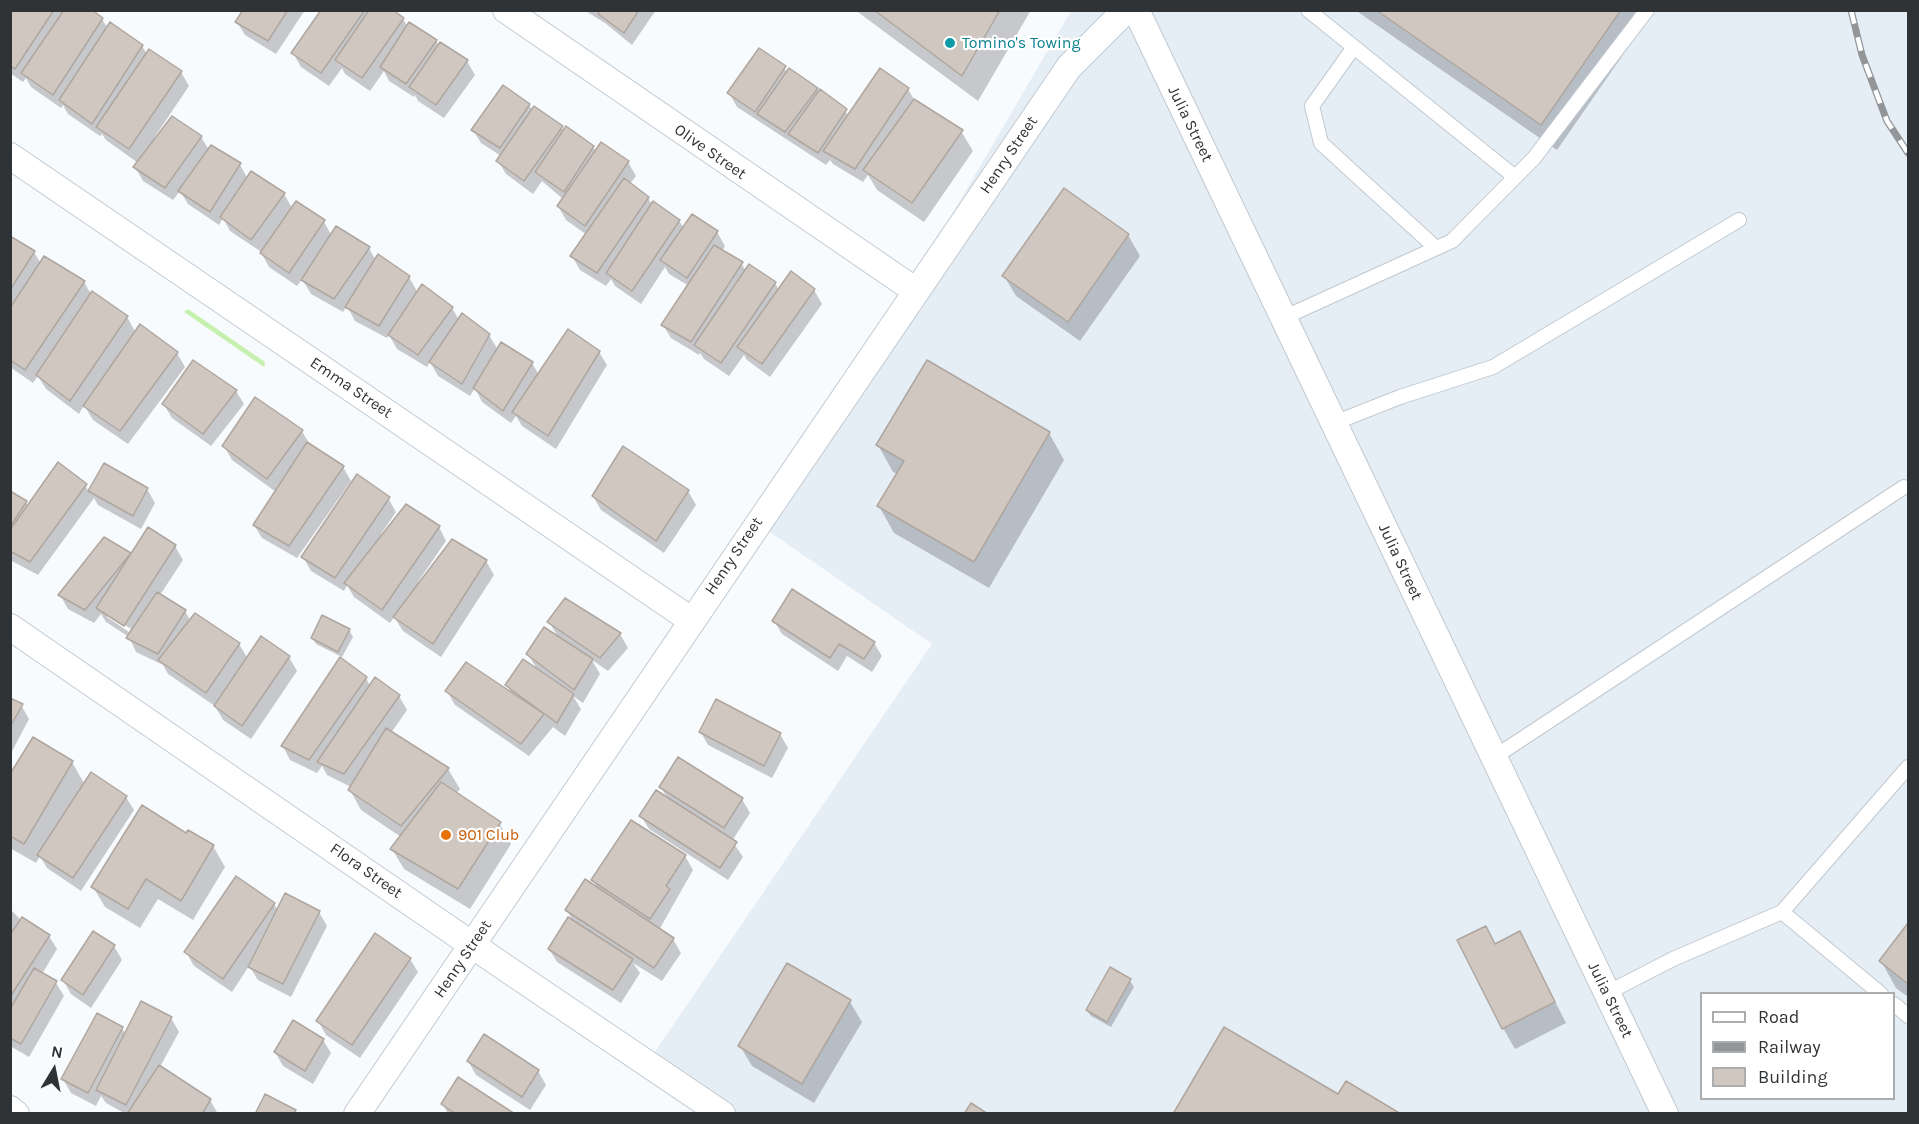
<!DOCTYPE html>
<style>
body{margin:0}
#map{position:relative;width:1919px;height:1124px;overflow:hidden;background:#f8fbfe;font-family:Karla,sans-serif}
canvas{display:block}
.frame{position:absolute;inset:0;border:12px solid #303336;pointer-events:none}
.legend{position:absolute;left:1700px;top:992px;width:195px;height:108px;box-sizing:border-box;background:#fff;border:2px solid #acadaf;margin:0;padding:8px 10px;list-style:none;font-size:18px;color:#303336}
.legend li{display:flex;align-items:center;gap:12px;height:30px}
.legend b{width:30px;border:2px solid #acadaf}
.north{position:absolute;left:24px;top:1040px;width:60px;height:60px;-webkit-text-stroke:4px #fff;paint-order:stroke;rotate:10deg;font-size:16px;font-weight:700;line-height:24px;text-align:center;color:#303336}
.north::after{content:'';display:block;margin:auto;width:21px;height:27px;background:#303336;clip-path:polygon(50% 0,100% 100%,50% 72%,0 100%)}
</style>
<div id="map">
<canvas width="1919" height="1124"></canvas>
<div class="frame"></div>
<ul class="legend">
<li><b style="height:8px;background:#fff"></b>Road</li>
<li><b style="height:8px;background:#939699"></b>Railway</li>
<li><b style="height:16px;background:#d0c7c1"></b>Building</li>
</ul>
<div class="north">N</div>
</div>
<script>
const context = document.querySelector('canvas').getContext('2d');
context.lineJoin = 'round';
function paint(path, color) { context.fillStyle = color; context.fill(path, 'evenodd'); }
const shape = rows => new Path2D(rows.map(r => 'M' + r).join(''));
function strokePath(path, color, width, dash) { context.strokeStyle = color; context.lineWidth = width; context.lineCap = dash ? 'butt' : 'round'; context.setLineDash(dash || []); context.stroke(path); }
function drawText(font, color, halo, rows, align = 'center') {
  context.font = font + ' Karla,sans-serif'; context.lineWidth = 4.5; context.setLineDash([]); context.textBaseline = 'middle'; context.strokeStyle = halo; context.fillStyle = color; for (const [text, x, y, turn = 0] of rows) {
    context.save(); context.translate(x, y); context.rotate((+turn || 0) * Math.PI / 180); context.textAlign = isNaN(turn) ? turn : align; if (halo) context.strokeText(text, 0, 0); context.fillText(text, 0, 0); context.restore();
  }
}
const built = shape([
 [1071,11,1908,11,1908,1113,702,1114,642,1071,932,644,767,530],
 [1702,994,1894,994,1894,1098,1702,1098]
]);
const green = shape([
 [188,309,265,362,264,367,184,312]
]);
const shadow = shape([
 [10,10,89,10,102,19,108,29,142,46,147,54,181,72,189,86,154,138,201,137,209,150,211,147,240,165,248,179,284,194,292,208,296,203,324,222,332,236,369,248,376,261,409,277,418,293,452,308,459,320,489,335,498,350,532,363,539,375,599,352,607,365,556,449,522,426,516,416,511,423,482,402,475,388,470,396,438,376,430,362,427,367,397,349,389,335,387,338,355,321,347,306,343,312,311,294,302,279,297,286,269,267,260,251,230,231,223,218,219,225,188,204,180,191,173,200,143,181,135,167,138,163,106,140,102,134,100,136,68,114,63,105,61,108,31,87,26,78,23,82,10,73],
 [245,10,305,10,276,54,245,35,237,22],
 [323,10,391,10,403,19,408,27,436,41,439,46,467,61,475,75,444,118,418,101,415,95,414,97,389,81,384,71,370,91,345,74,342,68,329,86,301,67,293,53],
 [584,10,656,10,632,45,605,23],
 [855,10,1031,10,978,101],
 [1355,10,1654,10,1557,150],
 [784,67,787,73,817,89,819,93,820,91,849,115,908,89,915,101,961,131,973,151,924,222,877,190,868,175,863,182,833,164,830,160,826,165,737,107,729,93],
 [529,105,533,111,593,147,596,152,628,162,636,176,629,185,648,198,652,205,653,203,679,221,684,228,692,216,717,232,725,246,722,251,741,263,746,271,775,283,779,290,791,273,814,290,822,304,770,377,747,360,744,355,729,376,704,359,700,353,699,355,671,338,663,325,689,286,669,274,665,267,641,304,615,286,611,279,606,286,580,270,572,256,587,235,566,220,558,206,563,199,542,181,533,194,506,174,498,161,501,156,481,143,473,130],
 [1064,190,1128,235,1140,256,1080,341,1016,296,1004,276],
 [10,238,34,252,41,264,84,282,91,294,127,317,136,333,177,353,185,367,128,444,93,420,84,405,79,414,46,389,38,376,33,383,10,367],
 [236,391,244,404,211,446,172,418,164,405],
 [302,431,310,445,343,467,351,481,297,558,262,538,254,525,276,492,232,460,224,446],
 [1049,433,1064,460,989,588,894,533,879,506,898,474,893,472,878,445],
 [85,485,89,492,147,489,155,503,141,529,98,505,94,498,38,575,10,560,10,493,26,502,28,507],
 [688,491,696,505,664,553,601,510,593,496],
 [388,498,396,512,381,534,439,527,446,541,418,582,420,584,486,561,494,575,441,657,403,631,394,617,390,623,354,597,347,585,344,591,311,571,303,557],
 [175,546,183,560,160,595,185,611,191,622,196,615,239,644,248,659,289,657,297,671,251,739,223,720,215,706,168,674,163,665,136,652,129,637,106,622,101,614,94,623,68,609,60,595,130,554,131,556],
 [107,614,131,629,129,632,107,617],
 [774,621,874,643,882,656,872,672,847,656,838,671,782,634],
 [549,622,620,634,628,648,608,671,592,660,600,674,583,703,573,696,581,709,565,736,553,727,529,756,455,705,447,691,513,696,507,685,538,671,528,654,559,638],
 [349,630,353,637,341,659,366,678,370,686,375,679,399,696,407,710,391,733,448,769,460,789,456,794,499,823,511,844,470,909,404,869,392,849,401,837,361,810,350,790,351,787,327,775,322,766,317,773,290,760,283,746,342,657,316,644,312,638],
 [10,699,21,705,29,719,10,755],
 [700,731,780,734,788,748,772,778,708,745],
 [34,739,72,762,85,785,126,797,134,810,81,891,47,868,40,856,36,863,10,848,10,777],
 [661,787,742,799,750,813,732,841,743,857,728,880,649,829,641,816,669,801],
 [632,822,685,856,693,870,659,930,673,939,681,953,662,981,633,963,640,973,621,1003,557,962,549,949,573,922,567,910,599,890,593,880],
 [189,832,213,846,225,867,193,920,158,899,140,928,105,907,93,887],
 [236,878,274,904,278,911,319,912,327,926,291,997,258,980,249,966,232,992,194,966,186,952],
 [10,909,21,920,49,936,57,949,42,974,56,983,64,996,29,1057,10,1046],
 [1908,926,1908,997,1896,988,1881,961],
 [93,933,114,946,122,960,91,1008,71,994,63,980],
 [1495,945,1531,954,1566,1023,1515,1049,1503,1028],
 [410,959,418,972,360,1058,326,1035,318,1021],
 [1130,981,1134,987,1111,1027,1091,1016,1087,1010],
 [850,1002,862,1022,814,1103,752,1066,740,1046],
 [171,1018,179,1032,160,1067,210,1100,218,1114,126,1114,106,1103,101,1096,96,1106,71,1093,63,1079,122,1028,126,1035],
 [323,1040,331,1053,313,1084,283,1066,275,1052],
 [468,1061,538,1071,546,1085,530,1110,476,1075],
 [443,1104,512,1114,448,1114]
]);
const building = shape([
 [10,10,54,10,15,69,10,66,10,10],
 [64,10,92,10,103,18,53,95,21,73,64,10],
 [243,10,288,10,268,41,235,22,243,10],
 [321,10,365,10,321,73,291,53,321,10],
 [369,10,393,10,404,18,362,78,335,60,369,10],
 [600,10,639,10,624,33,598,14,600,10],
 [874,10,1000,10,962,76,874,10],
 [1376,10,1621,10,1541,125,1376,10],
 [110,22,143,45,92,124,59,100,110,22],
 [409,22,437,40,406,84,380,67,409,22],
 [440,42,468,60,436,105,409,87,440,42],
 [759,48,786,66,755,112,727,93,759,48],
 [149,49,182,71,129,149,96,127,149,49],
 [789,68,818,88,785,132,757,114,789,68],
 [880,68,909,88,855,169,823,151,880,68],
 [503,85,530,104,500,148,471,130,503,85],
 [820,89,847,109,818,153,788,134,820,89],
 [914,99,963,130,912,203,863,170,914,99],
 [534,106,563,126,524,181,496,161,534,106],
 [172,116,202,136,165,188,133,167,172,116],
 [566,126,594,146,564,192,535,172,566,126],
 [601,142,629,161,585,226,557,206,601,142],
 [211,145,241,163,210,212,178,191,211,145],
 [251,171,285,193,251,240,220,217,251,171],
 [624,178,649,197,597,273,570,256,624,178],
 [1064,188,1129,234,1068,322,1002,276,1064,188],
 [296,201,325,220,289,273,260,253,296,201],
 [653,201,680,220,632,291,606,273,653,201],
 [692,214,718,231,687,278,660,260,692,214],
 [336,226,370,247,334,299,301,280,336,226],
 [10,236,35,251,10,290,10,236],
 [714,245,743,262,691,342,661,325,714,245],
 [378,254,410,276,379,326,345,307,378,254],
 [44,256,85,281,25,370,10,360,10,308,44,256],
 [749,264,776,282,721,363,694,345,749,264],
 [791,271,815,289,762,364,737,347,791,271],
 [422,284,453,307,418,355,388,335,422,284],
 [92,291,128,316,70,401,36,375,92,291],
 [462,313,490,334,462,384,429,362,462,313],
 [140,324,178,352,120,431,83,406,140,324],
 [568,329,600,351,548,436,512,412,568,329],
 [501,342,533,362,503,411,473,388,501,342],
 [193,360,237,390,203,434,162,404,193,360],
 [927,360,1050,432,974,562,877,506,904,461,876,445,927,360],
 [255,397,303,430,267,479,222,446,255,397],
 [307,442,344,466,289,546,253,525,307,442],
 [623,446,689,490,656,541,592,496,623,446],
 [58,462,87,484,30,562,10,551,10,530,58,462],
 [104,463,148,488,133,516,88,491,104,463],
 [357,474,390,497,335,578,301,557,357,474],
 [10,491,27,501,10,527,10,491],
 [406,504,440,526,382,610,344,583,406,504],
 [148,527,176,545,124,626,96,608,148,527],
 [104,537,131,553,85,610,58,595,104,537],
 [452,539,487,560,433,644,393,617,452,539],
 [792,589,875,642,864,659,839,644,830,658,772,621,792,589],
 [157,592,186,610,158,654,126,638,157,592],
 [565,598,621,633,600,658,547,622,565,598],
 [195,613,240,643,206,693,158,660,195,613],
 [322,615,350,629,338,652,311,638,322,615],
 [544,627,593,659,574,690,526,654,544,627],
 [261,636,290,656,242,726,214,706,261,636],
 [340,657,367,677,309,760,281,746,340,657],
 [523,659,574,694,557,723,505,685,523,659],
 [466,662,544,714,521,744,445,691,466,662],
 [375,677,400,695,344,774,317,762,375,677],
 [10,698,23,704,10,727,10,698],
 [716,699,781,733,764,766,699,732,716,699],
 [386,728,449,768,401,826,348,790,386,728],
 [33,737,73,761,24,844,10,836,10,774,33,737],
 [678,757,743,798,724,828,659,787,678,757],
 [91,772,127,796,73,878,37,855,91,772],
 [441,782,501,822,458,889,390,849,441,782],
 [656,790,737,842,720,868,639,816,656,790],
 [142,805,186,833,188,830,214,845,181,901,146,879,128,909,91,887,142,805],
 [631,820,686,855,666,886,670,889,650,919,591,880,631,820],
 [236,876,275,903,223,979,184,952,236,876],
 [585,879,674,938,654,968,565,910,585,879],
 [285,893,320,911,283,984,248,967,285,893],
 [22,917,50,935,10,997,10,935,22,917],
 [568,917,633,959,613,990,548,949,568,917],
 [1908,923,1908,984,1879,961,1908,923],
 [1486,926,1495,944,1520,931,1555,1002,1502,1029,1457,940,1486,926],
 [93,931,115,945,83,995,61,980,93,931],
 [375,933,411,958,352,1045,316,1021,375,933],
 [787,963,851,1000,802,1084,738,1046,787,963],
 [1110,967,1131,979,1107,1022,1086,1010,1110,967],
 [34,968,57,981,21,1044,10,1038,10,1009,34,968],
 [141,1001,172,1017,126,1105,96,1090,141,1001],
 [97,1013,123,1027,88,1093,61,1079,97,1013],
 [293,1020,324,1039,305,1071,274,1052,293,1020],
 [1224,1027,1338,1094,1346,1081,1401,1114,1173,1114,1224,1027],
 [484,1034,539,1070,522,1097,467,1061,484,1034],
 [159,1065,211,1099,202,1114,127,1114,159,1065],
 [458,1077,515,1114,456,1114,441,1104,458,1077],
 [265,1094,296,1110,294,1114,255,1114,265,1094],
 [971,1103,988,1114,964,1114,971,1103]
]);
const lane = shape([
 [1308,10,1515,177],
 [1354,47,1312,106,1321,143,1436,248],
 [1283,318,1452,241,1534,158,1647,10],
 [1334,423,1400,397,1493,367,1739,220],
 [1493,758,1904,487],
 [1782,912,1881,994],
 [1607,993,1673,959,1782,912,1908,767],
 [1894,1004,1908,1016]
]);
const street = shape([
 [506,10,916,291],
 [1136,10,1665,1114],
 [10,156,691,620],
 [10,627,510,971,722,1114],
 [10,1109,16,1114],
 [357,1114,1069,67,1126,10]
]);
const rail = shape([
 [1851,10,1862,55,1887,121,1908,153]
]);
const markers = [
 [950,43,6,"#0f9aa8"],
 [446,835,6,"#e8710a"]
];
const cultureNames = [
 ["Tomino's Towing",962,43]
];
const streetNames = [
 ["Julia Street",1190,124,64],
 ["Olive Street",710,152,35],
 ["Henry Street",1009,155,-56],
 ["Emma Street",351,388,34],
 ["Henry Street",734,556,-56],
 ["Julia Street",1400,562,65],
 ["Flora Street",366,871,35],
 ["Henry Street",463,959,-56],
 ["Julia Street",1610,1000,64]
];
const foodNames = [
 ["901 Club",458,835]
];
paint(built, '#e5edf5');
paint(green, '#c5f0ae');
paint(shadow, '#0003');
paint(building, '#d0c7c1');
strokePath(building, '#afa69f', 1.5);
strokePath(lane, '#c1c9d1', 16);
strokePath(street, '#c1c9d1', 28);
strokePath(lane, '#fff', 14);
strokePath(street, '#fff', 26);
strokePath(rail, '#939699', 7);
strokePath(rail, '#fff', 4.5, [14]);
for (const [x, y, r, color] of markers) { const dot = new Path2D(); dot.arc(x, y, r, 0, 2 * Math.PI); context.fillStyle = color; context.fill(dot); strokePath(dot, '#fff', 2); }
drawText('16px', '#0d838f', '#fff', cultureNames, 'left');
drawText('16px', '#303336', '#fff', streetNames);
drawText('16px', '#c56008', '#fff', foodNames, 'left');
</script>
